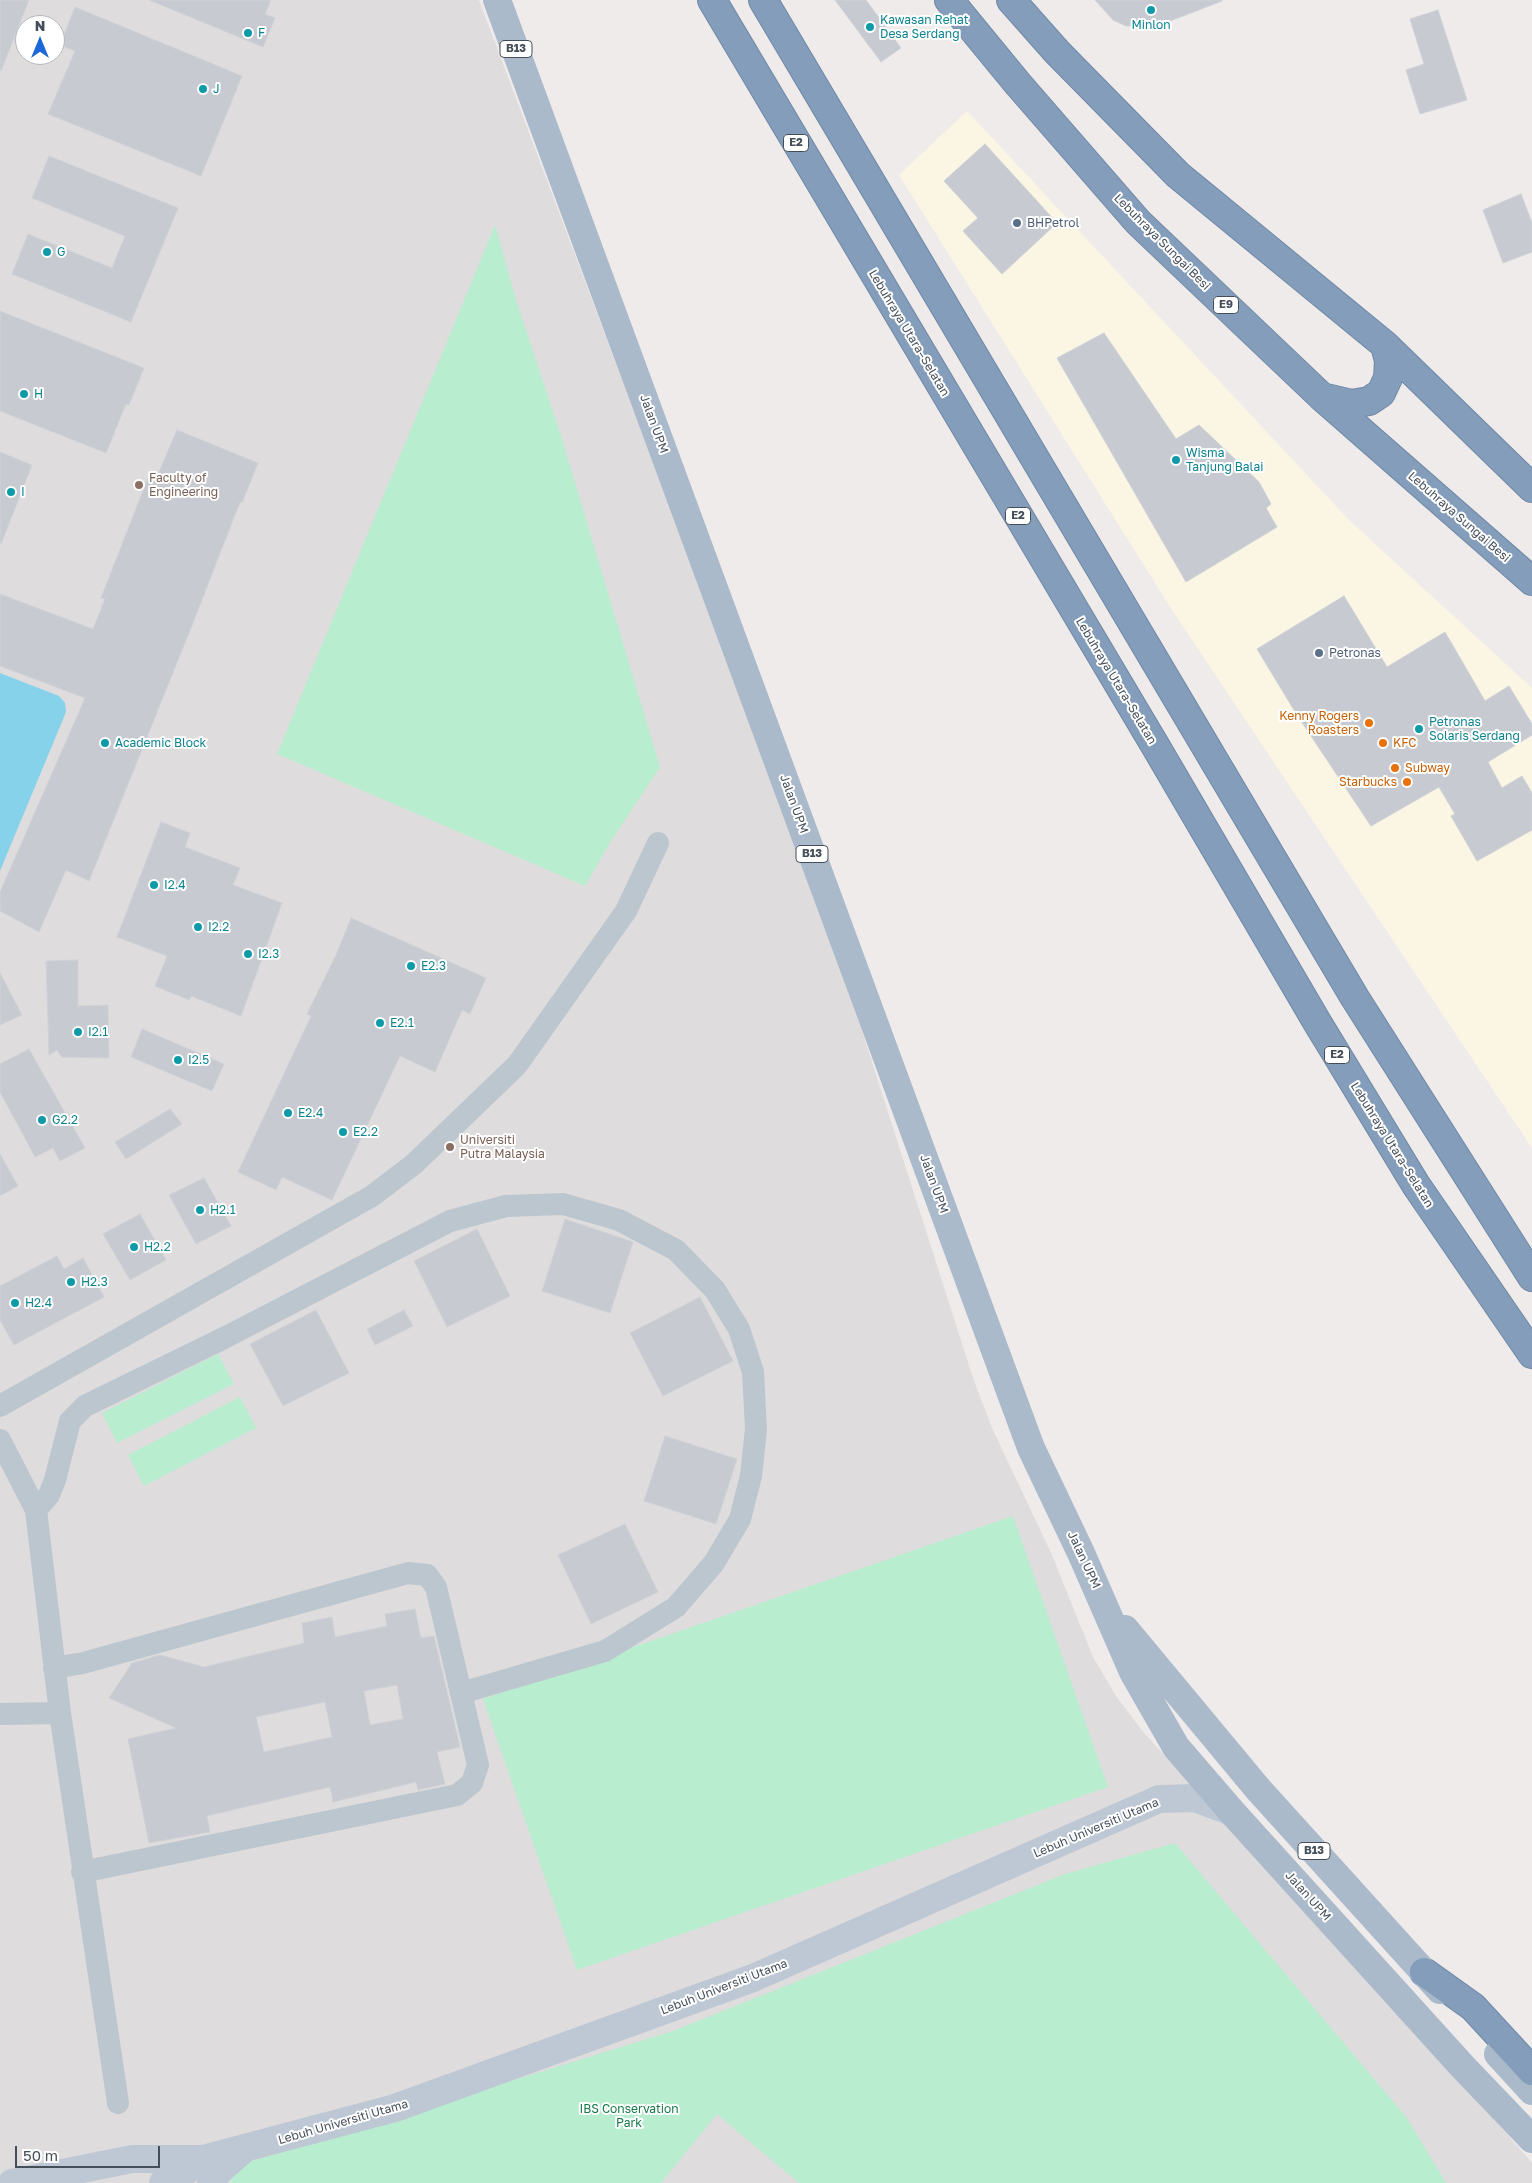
<!DOCTYPE html>
<meta charset="utf-8">
<style>
body{margin:0}
#map{position:relative;width:1532px;height:2183px;overflow:hidden;background:#efebeb;font-family:"Golos Text",sans-serif}
canvas{display:block}
.north{position:absolute;left:15px;top:15px;width:50px;height:50px;box-sizing:border-box;background:#fff;border:1px solid #b4b8bd;border-radius:50%;rotate:0deg;font-size:14px;font-weight:700;line-height:20px;text-align:center;color:#444e59}
.north::after{content:'';display:block;margin:auto;width:18px;height:22px;background:#1b68d9;clip-path:polygon(50% 0,100% 100%,50% 72%,0 100%)}
.scale{position:absolute;left:15px;top:2146px;width:145px;height:22px;box-sizing:border-box;border:2px solid #444e59;border-top:0;padding-left:6px;font-size:15px;line-height:18px;white-space:nowrap;color:#444e59;-webkit-text-stroke:4px #fff;paint-order:stroke}
</style>
<div id="map">
<canvas width="1532" height="2183"></canvas>
<div class="north">N</div>
<div class="scale">50 m</div>
</div>
<script>
const context = document.querySelector('canvas').getContext('2d');
context.lineJoin = 'round';
function paint(path, color) { context.fillStyle = color; context.fill(path, 'evenodd'); }
const shape = rows => new Path2D(rows.map(r => 'M' + r).join(''));
function strokePath(path, color, width, dash) { context.strokeStyle = color; context.lineWidth = width; context.lineCap = dash ? 'butt' : 'round'; context.setLineDash(dash || []); context.stroke(path); }
function drawText(font, color, halo, rows, align = 'center') {
  context.font = font + ' "Golos Text",sans-serif'; context.lineWidth = 4; context.setLineDash([]); context.textBaseline = 'middle'; context.strokeStyle = halo; context.fillStyle = color; for (const [text, x, y, turn = 0] of rows) {
    context.save(); context.translate(x, y); context.rotate((+turn || 0) * Math.PI / 180); context.textAlign = isNaN(turn) ? turn : align; if (halo) context.strokeText(text, 0, 0); context.fillText(text, 0, 0); context.restore();
  }
}
const commercial = shape([
 [967,111,1350,521,1532,688,1532,1148,1172,610,899,175]
]);
const education = shape([
 [0,0,479,0,762,751,863,1034,974,1381,992,1428,1052,1555,1093,1657,1116,1696,1144,1733,1409,2020,1532,2163,1532,2183,0,2183],
 [25,25,55,25,55,55,25,55]
]);
const green = shape([
 [495,225,517,303,562,439,660,767,611,841,585,886,277,754],
 [218,1354,234,1384,117,1443,102,1413],
 [240,1397,256,1428,144,1486,128,1455],
 [1013,1516,1108,1787,577,1970,483,1699],
 [1175,1843,1407,2118,1446,2183,799,2183,717,2114,661,2183,230,2183,239,2165,673,2031,1065,1874]
]);
const water = shape([
 [0,673,59,696,65,703,66,712,0,871]
]);
const building = shape([
 [0,0,29,0,1,71,0,70,0,0],
 [149,0,271,0,265,14,275,18,263,47,149,0],
 [835,0,866,0,901,48,881,62,835,0],
 [1095,0,1222,0,1222,1,1170,21,1146,26,1126,26,1113,20,1095,0],
 [75,7,242,76,201,176,48,114,75,51,60,45,75,7],
 [1438,10,1467,100,1420,114,1406,70,1424,64,1410,19,1438,10],
 [985,144,1057,223,1002,274,963,231,978,218,944,181,985,144],
 [49,156,178,208,131,322,12,274,28,234,112,268,125,236,32,198,49,156],
 [1521,194,1532,223,1532,252,1503,263,1483,210,1521,194],
 [0,311,144,368,129,405,126,404,106,453,0,411,0,311],
 [1104,333,1176,439,1199,425,1259,482,1271,504,1266,508,1277,527,1186,582,1057,358,1104,333],
 [177,430,258,463,242,503,240,502,191,628,89,881,66,870,39,932,0,911,0,892,85,698,0,666,0,594,93,629,105,599,101,598,148,478,155,481,177,430],
 [0,452,32,465,1,544,0,544,0,452],
 [1344,596,1387,667,1445,632,1485,701,1509,686,1532,724,1532,735,1488,762,1502,788,1522,776,1532,793,1532,830,1477,861,1451,816,1455,814,1439,787,1371,826,1297,715,1257,649,1344,596],
 [161,822,190,833,185,847,240,868,233,885,282,903,241,1016,191,996,189,1000,155,986,167,956,117,937,161,822],
 [351,918,486,978,470,1014,462,1010,435,1072,400,1056,332,1200,282,1177,276,1190,238,1172,311,1016,307,1014,336,955,351,918],
 [78,960,78,1006,108,1005,109,1058,62,1057,57,1050,49,1055,46,961,78,960],
 [0,973,22,1015,0,1025,0,973],
 [142,1029,224,1064,212,1091,131,1057,142,1029],
 [29,1049,85,1148,60,1161,53,1148,35,1157,0,1092,0,1064,29,1049],
 [170,1109,182,1124,126,1159,115,1142,170,1109],
 [0,1154,18,1186,0,1196,0,1154],
 [204,1178,231,1226,196,1244,169,1195,204,1178],
 [140,1214,166,1260,130,1280,103,1234,140,1214],
 [565,1219,633,1242,610,1313,542,1291,565,1219],
 [477,1229,510,1296,447,1327,414,1261,477,1229],
 [57,1256,64,1269,83,1258,104,1297,14,1345,0,1320,0,1286,57,1256],
 [700,1297,733,1361,663,1396,630,1333,700,1297],
 [316,1310,349,1373,283,1406,250,1344,316,1310],
 [404,1310,413,1326,375,1345,367,1329,404,1310],
 [665,1436,737,1459,716,1524,644,1501,665,1436],
 [625,1524,658,1592,591,1624,558,1555,625,1524],
 [415,1609,421,1638,434,1636,460,1747,437,1752,445,1784,418,1790,416,1782,333,1802,330,1787,207,1816,210,1832,149,1843,128,1739,176,1728,109,1698,132,1663,160,1655,204,1667,304,1643,302,1623,332,1617,335,1637,387,1626,385,1614,415,1609],
 [397,1685,403,1719,370,1725,364,1691,397,1685],
 [325,1702,332,1737,264,1752,256,1717,325,1702]
]);
const minor = shape([
 [0,1406,372,1196,414,1164,517,1065,626,911,658,843],
 [0,1440,36,1510,60,1713,118,2103],
 [36,1510,49,1495,55,1480,70,1421,85,1406,226,1337,450,1221,506,1206,563,1204,619,1220,676,1250,715,1290,739,1329,753,1372,756,1429,751,1476,740,1519,714,1563,676,1607,605,1651,461,1693],
 [54,1668,83,1663,408,1573,427,1575,436,1587,478,1765,472,1783,457,1795,82,1872],
 [0,1714,60,1713]
]);
const secondary = shape([
 [12,2183,132,2159,203,2159,395,2108,753,1978,1159,1799,1195,1798,1232,1812],
 [163,2183,172,2181,203,2159],
 [211,2183,219,2171,243,2150]
]);
const primary = shape([
 [497,0,1031,1448,1081,1553,1133,1672,1176,1747,1232,1812,1463,2067,1532,2139],
 [1125,1629,1258,1789,1440,1990],
 [1498,2054,1532,2091]
]);
const motorway = shape([
 [712,0,1156,747,1317,1022,1416,1185,1532,1354],
 [763,0,1355,998,1532,1277],
 [949,0,1018,84,1138,222,1322,397,1532,581],
 [1011,0,1057,52,1178,175,1385,345,1532,488],
 [1322,397,1352,404,1369,401,1381,393,1388,378,1389,361,1385,345],
 [1424,1972,1473,2007,1532,2071]
]);
const markers = [
 [1151,10,5,"#0f9aa8"],
 [870,27,5,"#0f9aa8"],
 [248,33,5,"#0f9aa8"],
 [203,89,5,"#0f9aa8"],
 [1017,223,5,"#5c6f8a"],
 [47,252,5,"#0f9aa8"],
 [24,394,5,"#0f9aa8"],
 [1176,460,5,"#0f9aa8"],
 [139,485,5,"#8d6e63"],
 [11,492,5,"#0f9aa8"],
 [1319,653,5,"#5c6f8a"],
 [1369,723,5,"#e8710a"],
 [1419,729,5,"#0f9aa8"],
 [105,743,5,"#0f9aa8"],
 [1383,743,5,"#e8710a"],
 [1395,768,5,"#e8710a"],
 [1407,782,5,"#e8710a"],
 [154,885,5,"#0f9aa8"],
 [198,927,5,"#0f9aa8"],
 [248,954,5,"#0f9aa8"],
 [411,966,5,"#0f9aa8"],
 [380,1023,5,"#0f9aa8"],
 [78,1032,5,"#0f9aa8"],
 [178,1060,5,"#0f9aa8"],
 [288,1113,5,"#0f9aa8"],
 [42,1120,5,"#0f9aa8"],
 [343,1132,5,"#0f9aa8"],
 [450,1147,5,"#8d6e63"],
 [200,1210,5,"#0f9aa8"],
 [134,1247,5,"#0f9aa8"],
 [71,1282,5,"#0f9aa8"],
 [15,1303,5,"#0f9aa8"]
];
const shields = [
 [516,49,32],
 [796,143,25],
 [1226,305,25],
 [1018,516,25],
 [812,854,32],
 [1337,1055,25],
 [1314,1851,32]
];
const shieldNames = [
 ["B13",516,49],
 ["E2",796,143],
 ["E9",1226,305],
 ["E2",1018,516],
 ["B13",812,854],
 ["E2",1337,1055],
 ["B13",1314,1851]
];
const cultureNames = [
 ["Kawasan Rehat",880,20],
 ["Desa Serdang",880,34],
 ["Minlon",1151,25,"center"],
 ["F",258,33],
 ["J",213,89],
 ["G",57,252],
 ["H",34,394],
 ["Wisma",1186,453],
 ["Tanjung Balai",1186,467],
 ["I",21,492],
 ["Petronas",1429,722],
 ["Solaris Serdang",1429,736],
 ["Academic Block",115,743],
 ["I2.4",164,885],
 ["I2.2",208,927],
 ["I2.3",258,954],
 ["E2.3",421,966],
 ["E2.1",390,1023],
 ["I2.1",88,1032],
 ["I2.5",188,1060],
 ["E2.4",298,1113],
 ["G2.2",52,1120],
 ["E2.2",353,1132],
 ["H2.1",210,1210],
 ["H2.2",144,1247],
 ["H2.3",81,1282],
 ["H2.4",25,1303]
];
const serviceNames = [
 ["BHPetrol",1027,223],
 ["Petronas",1329,653]
];
const streetNames = [
 ["Lebuhraya Sungai Besi",1162,242,45],
 ["Lebuhraya Utara–Selatan",909,333,59],
 ["Jalan UPM",654,424,70],
 ["Lebuhraya Sungai Besi",1459,517,41],
 ["Lebuhraya Utara–Selatan",1116,681,59],
 ["Jalan UPM",794,804,70],
 ["Lebuhraya Utara–Selatan",1392,1145,58],
 ["Jalan UPM",934,1184,70],
 ["Jalan UPM",1084,1560,65],
 ["Lebuh Universiti Utama",1096,1828,-23],
 ["Jalan UPM",1308,1896,48],
 ["Lebuh Universiti Utama",724,1987,-21],
 ["Lebuh Universiti Utama",343,2122,-16]
];
const educationNames = [
 ["Faculty of",149,478],
 ["Engineering",149,492],
 ["Universiti",460,1140],
 ["Putra Malaysia",460,1154]
];
const foodNames = [
 ["Kenny Rogers",1359,716],
 ["Roasters",1359,730],
 ["KFC",1393,743,"left"],
 ["Subway",1405,768,"left"],
 ["Starbucks",1397,782]
];
const parkNames = [
 ["IBS Conservation",629,2109],
 ["Park",629,2123]
];
paint(commercial, '#fbf5e3');
paint(education, '#dfdcdd');
paint(green, '#b9edcf');
paint(water, '#86d2ea');
paint(building, '#c8cad1');
strokePath(building, '#cfd2d7', 1);
strokePath(motorway, '#6e88a6', 30);
strokePath(minor, '#bcc6ce', 22);
strokePath(secondary, '#bec8d5', 28);
strokePath(primary, '#abbacb', 28);
strokePath(motorway, '#839dbb', 28);
for (const [x, y, r, color] of markers) { const dot = new Path2D(); dot.arc(x, y, r, 0, 2 * Math.PI); context.fillStyle = color; context.fill(dot); strokePath(dot, '#fff', 2); }
for (const [x, y, w] of shields) { const box = new Path2D(); box.roundRect(x - w / 2, y - 8.5, w, 17, 4); context.fillStyle = '#fff'; context.fill(box); strokePath(box, '#444e59', 1); }
drawText('bold 11px', '#444e59', null, shieldNames);
drawText('12px', '#0d838f', '#fff', cultureNames, 'left');
drawText('12px', '#4e5e75', '#fff', serviceNames, 'left');
drawText('12px', '#444e59', '#fff', streetNames);
drawText('12px', '#785e54', '#fff', educationNames, 'left');
drawText('12px', '#c56008', '#fff', foodNames, 'right');
drawText('12px', '#17784a', '#fff', parkNames);
</script>
